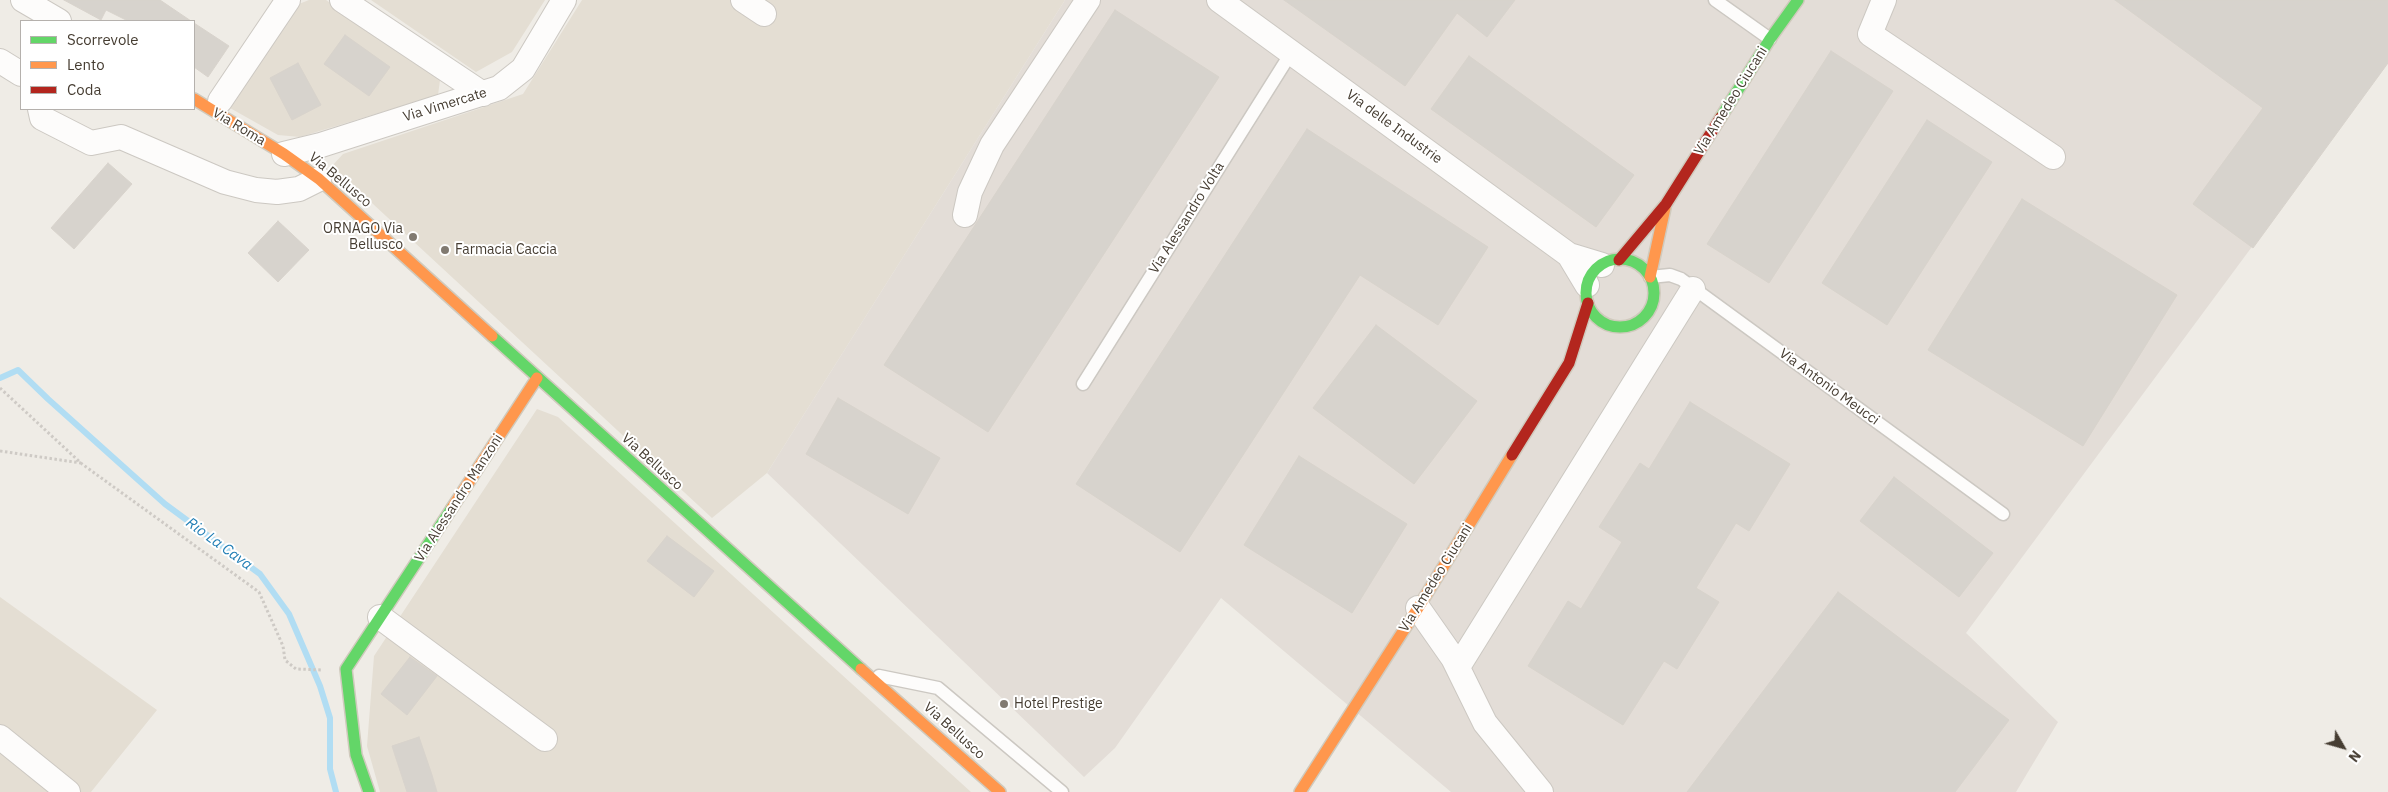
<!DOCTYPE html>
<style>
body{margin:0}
#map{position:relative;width:2388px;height:792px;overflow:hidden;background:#efece6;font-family:"IBM Plex Sans",sans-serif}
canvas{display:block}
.legend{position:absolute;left:20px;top:20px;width:175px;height:90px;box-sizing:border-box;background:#fff;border:1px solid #b5b1ad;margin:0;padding:6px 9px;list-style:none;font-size:15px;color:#463d32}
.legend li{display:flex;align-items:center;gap:10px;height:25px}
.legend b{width:25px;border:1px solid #b5b1ad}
.north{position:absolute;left:2318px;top:722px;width:50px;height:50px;-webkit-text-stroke:4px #fff;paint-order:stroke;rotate:128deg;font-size:14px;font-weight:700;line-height:20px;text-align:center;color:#463d32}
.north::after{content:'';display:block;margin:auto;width:18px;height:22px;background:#463d32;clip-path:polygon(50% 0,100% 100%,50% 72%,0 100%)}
</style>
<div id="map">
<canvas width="2388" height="792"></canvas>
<ul class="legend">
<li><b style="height:6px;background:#63d668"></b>Scorrevole</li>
<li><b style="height:6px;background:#ff974d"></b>Lento</li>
<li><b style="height:6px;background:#b3261e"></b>Coda</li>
</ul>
<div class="north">N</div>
</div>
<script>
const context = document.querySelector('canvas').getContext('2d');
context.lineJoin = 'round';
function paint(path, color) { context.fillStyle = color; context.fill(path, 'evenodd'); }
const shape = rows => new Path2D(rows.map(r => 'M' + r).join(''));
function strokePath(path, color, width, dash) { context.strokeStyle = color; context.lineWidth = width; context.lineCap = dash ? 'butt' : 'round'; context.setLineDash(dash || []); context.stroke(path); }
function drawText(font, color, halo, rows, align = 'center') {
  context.font = font + ' "IBM Plex Sans",sans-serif'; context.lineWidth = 4; context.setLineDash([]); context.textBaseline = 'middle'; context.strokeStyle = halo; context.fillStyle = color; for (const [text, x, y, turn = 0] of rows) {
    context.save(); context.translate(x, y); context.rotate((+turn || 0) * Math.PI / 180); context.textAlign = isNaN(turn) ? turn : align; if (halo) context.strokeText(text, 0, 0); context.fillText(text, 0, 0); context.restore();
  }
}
const residential = shape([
 [309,0,326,0,440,80,438,95,300,137,278,135,230,108,299,4],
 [371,0,545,0,512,52,476,72],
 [582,0,1065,0,767,473,712,518,332,166,343,154,523,94],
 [537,409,558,417,971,792,380,792,367,746,374,656],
 [0,597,157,710,91,792,0,792]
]);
const industrial = shape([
 [1065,0,2388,0,2388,63,1966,633,2058,722,2016,792,1451,792,1221,598,1115,748,1084,777,767,473]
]);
const stream = shape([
 [0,378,18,370,48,399,165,504,260,574,289,614,320,686,330,718,330,769,336,792]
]);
const building = shape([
 [64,0,160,0,191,21,128,21,106,10,101,20,64,0],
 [1284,0,1515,0,1487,37,1457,13,1405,86,1284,0],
 [2115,0,2388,0,2388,63,2253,248,2193,204,2263,108,2115,0],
 [1115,10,1219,77,988,432,884,365,1115,10],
 [194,23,229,46,208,77,194,67,194,23],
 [345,35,390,67,369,96,324,64,345,35],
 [1831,51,1893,91,1769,283,1707,244,1831,51],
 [1469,56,1634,175,1596,227,1431,109,1469,56],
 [298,63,321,105,292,120,270,78,298,63],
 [1927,120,1992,162,1887,325,1822,283,1927,120],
 [1307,129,1488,247,1438,325,1360,275,1180,552,1076,484,1307,129],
 [108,163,132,184,74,249,51,228,108,163],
 [2022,199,2177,295,2083,446,1928,350,2022,199],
 [278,221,309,250,278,282,248,253,278,221],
 [1376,325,1477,401,1414,484,1313,408,1376,325],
 [838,398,940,458,908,514,806,454,838,398],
 [1690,402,1790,464,1749,531,1736,523,1696,588,1719,602,1677,669,1664,661,1623,725,1528,666,1568,601,1581,609,1622,542,1599,527,1640,463,1649,469,1690,402],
 [1299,456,1407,524,1352,613,1244,545,1299,456],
 [1894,477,1993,553,1959,597,1860,521,1894,477],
 [667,536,714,571,694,597,647,561,667,536],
 [1838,592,2009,720,1955,792,1687,792,1838,592],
 [410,657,437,676,407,715,381,694,410,657],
 [419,737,432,775,437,792,407,792,392,746,419,737]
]);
const path = shape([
 [0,388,82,464,259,592,283,646,285,660,296,669,323,670],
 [0,451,81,463]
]);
const lane = shape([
 [1715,0,1770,39],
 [1650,277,1670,275,1681,279,2003,514],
 [1083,384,1291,53],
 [879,676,938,688,1062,792]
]);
const street = shape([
 [23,0,59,21],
 [342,0,483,94],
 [743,0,764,14],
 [1219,0,1569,255,1602,265],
 [1884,0,1870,34,2053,157],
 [0,61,21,74],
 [220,101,288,0],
 [40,109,42,118,91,143,121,137,225,182,256,190,277,192,299,189,319,179],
 [284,154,321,145,499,88,523,69,564,0],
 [965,215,970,192,992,145,1088,0],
 [1569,255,1587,285],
 [1418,608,1453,658,1485,723,1541,792],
 [380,617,545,739],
 [1458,667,1693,289],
 [0,737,68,792]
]);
const fast = shape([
 [1721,117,1770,39,1798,0],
 '1586 293a34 34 0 1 1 68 0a34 34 0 1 1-68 0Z',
 [492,336,861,669],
 [369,792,356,755,346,669,452,508]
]);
const slow = shape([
 [194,99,284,154,319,179,492,336],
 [1650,277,1665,208],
 [452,508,537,378],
 [861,669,1000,792],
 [1300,792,1418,608,1512,455]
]);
const jam = shape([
 [1619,260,1666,204,1721,117],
 [1512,455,1569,363,1588,303]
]);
const markers = [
 [413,237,5,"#817a71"],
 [445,250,5,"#817a71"],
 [1004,704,5,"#817a71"]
];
const streetNames = [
 ["Via Amedeo Ciucani",1731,101,-58],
 ["Via Vimercate",445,105,-17],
 ["Via Roma",239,127,31],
 ["Via delle Industrie",1394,127,36],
 ["Via Bellusco",340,180,40],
 ["Via Alessandro Volta",1187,218,-58],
 ["Via Antonio Meucci",1829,387,36],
 ["Via Bellusco",652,462,42],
 ["Via Alessandro Manzoni",459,498,-57],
 ["Via Amedeo Ciucani",1436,578,-58],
 ["Via Bellusco",954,731,42]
];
const poiNames = [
 ["ORNAGO Via",403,229,"right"],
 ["Bellusco",403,245,"right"],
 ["Farmacia Caccia",455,250],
 ["Hotel Prestige",1014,704]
];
const waterNames = [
 ["Rio La Cava",219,544,36]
];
paint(residential, '#e4ded3');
paint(industrial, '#e3ddd7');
strokePath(stream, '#b1ddf3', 6);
paint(building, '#d7d3cd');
strokePath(building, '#d8d3cc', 1);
strokePath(lane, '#ccc8c2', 15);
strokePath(street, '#ccc8c2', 26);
strokePath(fast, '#d0cabd', 14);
strokePath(slow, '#d0cabd', 14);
strokePath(jam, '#d0cabd', 14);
strokePath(path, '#cecac5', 3, [2.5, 2.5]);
strokePath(lane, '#fdfcfb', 12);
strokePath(street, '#fdfcfb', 24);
strokePath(fast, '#63d668', 11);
strokePath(slow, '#ff974d', 11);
strokePath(jam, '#b3261e', 11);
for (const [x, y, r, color] of markers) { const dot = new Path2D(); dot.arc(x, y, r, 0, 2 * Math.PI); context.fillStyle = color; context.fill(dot); strokePath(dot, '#fff', 2); }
drawText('14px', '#463d32', '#fff', streetNames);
drawText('14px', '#463d32', '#fff', poiNames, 'left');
drawText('italic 15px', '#1f7db4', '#fff', waterNames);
</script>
